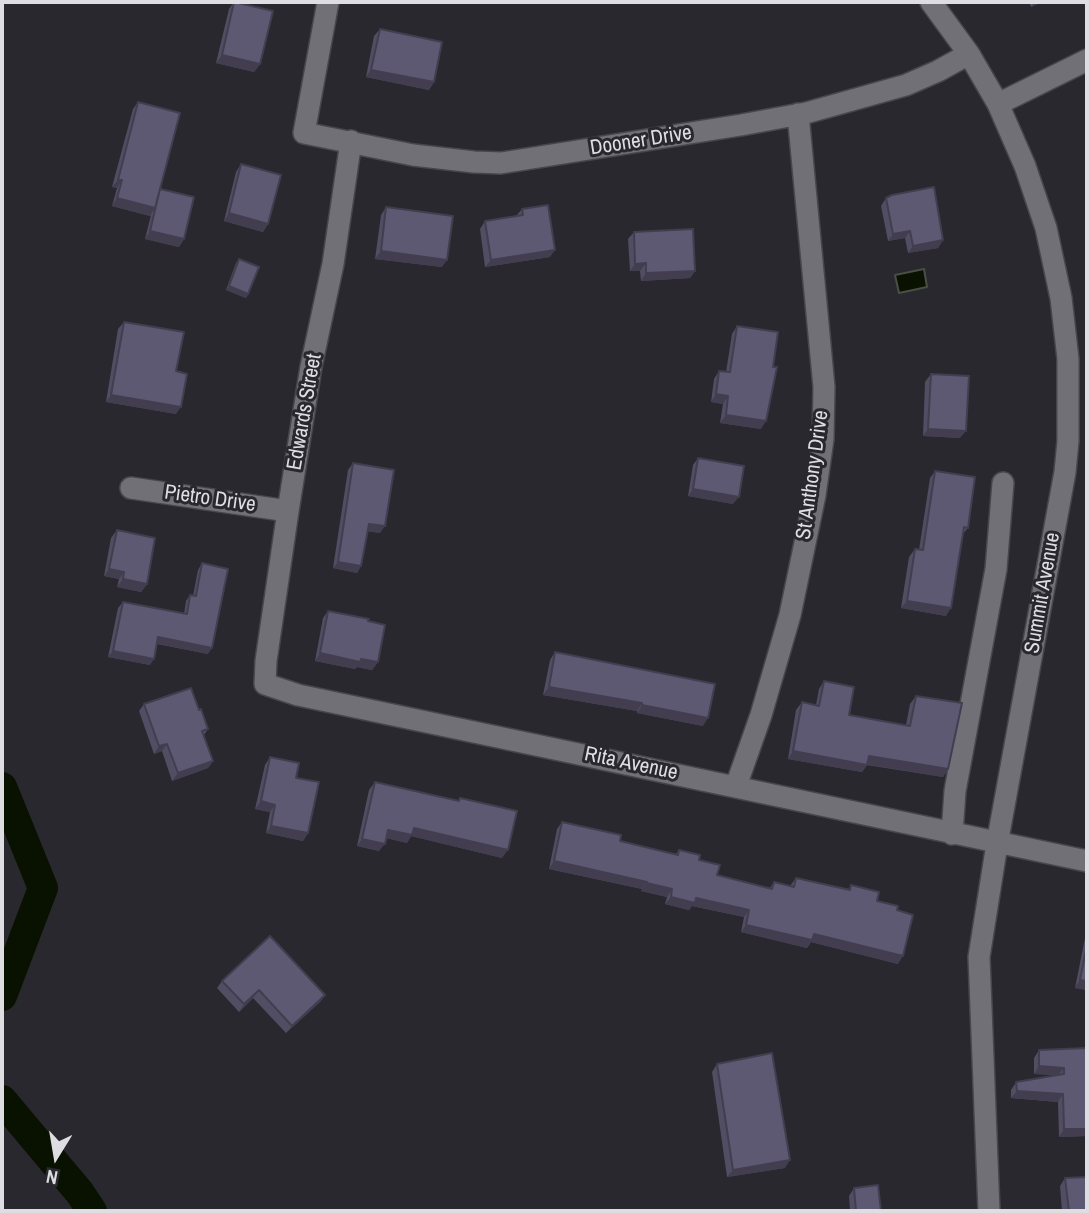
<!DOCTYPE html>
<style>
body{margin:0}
#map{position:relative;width:1089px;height:1213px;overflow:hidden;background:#29282e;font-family:"Archivo Narrow",sans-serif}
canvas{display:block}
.frame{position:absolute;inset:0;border:4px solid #dedee2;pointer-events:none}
.north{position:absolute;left:21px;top:1122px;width:70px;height:70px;-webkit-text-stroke:5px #29282e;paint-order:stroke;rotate:191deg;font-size:19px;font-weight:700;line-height:28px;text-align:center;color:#dedee2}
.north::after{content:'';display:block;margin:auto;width:24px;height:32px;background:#dedee2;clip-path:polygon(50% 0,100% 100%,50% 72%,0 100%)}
</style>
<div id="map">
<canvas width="1089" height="1213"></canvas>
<div class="frame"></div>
<div class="north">N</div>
</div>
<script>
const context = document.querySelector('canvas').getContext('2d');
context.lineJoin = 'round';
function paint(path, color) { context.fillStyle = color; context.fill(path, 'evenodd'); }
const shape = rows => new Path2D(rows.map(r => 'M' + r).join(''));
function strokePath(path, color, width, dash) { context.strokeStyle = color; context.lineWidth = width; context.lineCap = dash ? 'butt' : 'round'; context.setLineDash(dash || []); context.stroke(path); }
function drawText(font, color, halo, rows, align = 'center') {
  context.font = font + ' "Archivo Narrow",sans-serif'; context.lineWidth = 6; context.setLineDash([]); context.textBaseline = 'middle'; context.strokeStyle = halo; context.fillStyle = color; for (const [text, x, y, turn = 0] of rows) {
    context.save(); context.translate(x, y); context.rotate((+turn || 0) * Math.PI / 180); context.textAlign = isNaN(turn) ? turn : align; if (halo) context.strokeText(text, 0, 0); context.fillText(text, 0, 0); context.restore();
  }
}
const water = shape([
 [924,269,927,287,899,293,895,275,924,269]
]);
const canal = shape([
 [2,787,43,888,2,996],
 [2,1100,80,1193,92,1211]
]);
const minor = shape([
 [328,2,304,133,413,155,474,162,501,163,741,125,806,113,906,85,938,71,969,54],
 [931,2,969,54,998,104,1025,166,1046,228,1061,298,1068,359,1068,441,1065,472,997,844,979,957,989,1211],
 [998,104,1087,60],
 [351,141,333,264,311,367,288,511,266,661,265,684,298,695,1087,861],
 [131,488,288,511],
 [736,786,761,715,790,615,815,495,823,439,824,387,798,114],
 [952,834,955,791,996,569,1003,483]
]);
const wall = shape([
 [234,2,260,64,254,72,216,63,229,9],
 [1029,2,1042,2,1031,7],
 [380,29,434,82,429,90,366,77,374,36],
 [138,102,160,189,184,239,179,247,145,239,151,215,150,216,112,206,117,188,112,187,133,109],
 [241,164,268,224,263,232,224,221,236,172],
 [886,198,943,240,938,248,908,253,905,238,888,241,881,206],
 [386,207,442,267,375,259,381,215],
 [522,209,550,257,485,267,480,229,485,221,516,216],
 [634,232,695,271,690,278,641,281,640,271,630,271,628,239],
 [239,259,248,294,246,298,226,290,236,263],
 [124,322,176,371,176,414,106,402,118,329],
 [737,326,761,429,720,423,723,404,711,402,714,379,719,371,726,372,732,334],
 [931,374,960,438,923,436,925,382],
 [698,458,733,504,688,496,693,465],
 [353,463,380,533,368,531,361,566,357,573,333,568,348,470],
 [935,471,968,528,962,535,946,616,901,608,909,557,915,549,919,550,930,478],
 [117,530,147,584,141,592,117,587,119,579,104,576,111,538],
 [202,563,208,654,157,644,150,665,108,657,118,608,123,602,184,614,186,601,190,595,193,596,198,570],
 [328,611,368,621,378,662,372,670,357,667,355,669,315,661,323,618],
 [555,652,703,726,637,713,637,711,543,695,550,660],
 [824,681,849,715,906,725,910,704,916,696,948,769,943,777,867,765,862,772,788,759,796,710,802,702,816,705,819,689],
 [144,704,199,710,208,729,204,735,213,761,208,768,172,781,162,751,154,754,139,711],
 [270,757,296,778,308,833,303,841,266,833,270,812,255,809,265,765],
 [375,782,458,801,460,798,502,858,411,836,407,843,386,838,379,851,357,846,369,790],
 [562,822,620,841,676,854,679,850,699,860,717,875,770,888,774,882,790,886,796,878,849,889,851,885,877,901,897,910,898,964,811,942,807,948,741,932,744,917,692,906,689,910,665,904,667,897,641,891,642,889,549,869,557,829],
 [1087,928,1087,990,1075,988],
 [222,981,325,995,320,1002,286,1033,253,998,239,1012,217,988],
 [1087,1048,1087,1136,1059,1137,1058,1102,1011,1098,1011,1090,1016,1082,1058,1075,1034,1074,1034,1058,1039,1050],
 [717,1064,785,1168,727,1177,712,1072],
 [1065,1178,1087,1211,1062,1211,1060,1186],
 [854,1188,881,1211,850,1211,849,1196]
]);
const shadedWall = shape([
 [1035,2,1042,2,1031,7],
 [222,55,260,64,254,72,216,63],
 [371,70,434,82,429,90,366,77],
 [118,180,122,180,117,188,112,187],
 [117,198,155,208,150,216,112,206],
 [229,213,268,224,263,232,224,221],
 [150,231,184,239,179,247,145,239],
 [910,231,905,238,888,241,893,234],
 [943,240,938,248,908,253,913,246],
 [555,250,550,257,485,267,491,260],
 [381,251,447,260,442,267,375,259],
 [646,263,640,271,630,271,635,264],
 [695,271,690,278,641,281,646,273],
 [229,286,248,294,246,298,226,290],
 [716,394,728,396,723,404,711,402],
 [111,395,181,407,176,414,106,402],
 [726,415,766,421,761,429,720,423],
 [928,429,966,431,960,438,923,436],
 [693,489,739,497,733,504,688,496],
 [369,524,385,526,380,533,364,531],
 [338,562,361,566,357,573,333,568],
 [109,569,124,572,119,579,104,576],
 [123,579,147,584,141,592,117,587],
 [907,601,951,608,946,616,901,608],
 [158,637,212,648,208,654,154,643],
 [113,651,154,659,150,665,108,657],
 [320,653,361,659,378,662,372,670,357,667,355,669,315,661],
 [549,687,642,703,637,711,543,695],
 [642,705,708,718,703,726,637,713],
 [167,744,162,751,154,754,159,746],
 [793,751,867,765,862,772,788,759],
 [869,756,948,769,943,777,864,764],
 [213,761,208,768,172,781,178,773],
 [261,801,275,805,270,812,255,809],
 [271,826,308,833,303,841,266,833],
 [414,828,508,850,502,858,411,836,407,843,382,837,388,830],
 [362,839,385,844,379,851,357,846],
 [554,861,647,882,642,889,549,869],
 [647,883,672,889,667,897,641,891],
 [671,897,696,898,749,910,744,917,692,906,689,910,665,904],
 [746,925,814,934,903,956,898,964,811,942,807,948,741,932],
 [1080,980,1087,981,1087,990,1075,988],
 [259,990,253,998,239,1012,244,1004],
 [325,995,320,1002,286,1033,292,1026],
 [1039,1066,1064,1068,1058,1075,1034,1074],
 [1017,1091,1063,1094,1058,1102,1011,1098],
 [1064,1129,1087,1129,1087,1136,1059,1137],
 [790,1160,785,1168,727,1177,733,1170]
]);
const building = shape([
 [234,2,273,11,260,64,222,55,234,2],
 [380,29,442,42,434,82,371,70,380,29],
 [138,102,180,113,155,208,117,198,122,180,118,180,138,102],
 [241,164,281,175,268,224,229,213,241,164],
 [934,187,943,240,913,246,910,231,893,234,886,198,892,195,934,187],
 [160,189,194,197,184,239,150,231,160,189],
 [548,205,555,250,491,260,485,221,523,215,522,209,548,205],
 [386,207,453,216,447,260,381,251,386,207],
 [693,229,695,271,646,273,646,263,635,264,634,232,693,229],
 [239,259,259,267,248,294,229,286,239,259],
 [124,322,184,332,176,371,187,374,181,407,111,395,124,322],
 [737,326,778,332,773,367,777,367,766,421,726,415,728,396,716,394,719,371,730,372,737,326],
 [931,374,969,376,966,431,928,429,931,374],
 [698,458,744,466,739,497,693,489,698,458],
 [353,463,394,470,385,526,369,524,361,566,338,562,353,463],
 [935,471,975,477,968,528,964,527,951,608,907,601,915,549,923,550,935,471],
 [117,530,155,538,147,584,123,579,124,572,109,569,117,530],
 [202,563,228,569,212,648,158,637,154,659,113,651,123,602,187,614,190,595,196,596,202,563],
 [328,611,369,619,368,621,385,625,378,662,361,659,360,662,320,653,328,611],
 [555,652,715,684,708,718,642,705,642,703,549,687,555,652],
 [824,681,854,687,849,715,910,726,916,696,962,703,948,769,869,756,867,765,793,751,802,702,819,706,824,681],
 [191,688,199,710,201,709,208,729,202,731,213,761,178,773,167,744,159,746,144,704,191,688],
 [270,757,299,763,296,778,319,782,308,833,271,826,275,805,261,801,270,757],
 [375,782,459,801,460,798,517,811,508,850,414,828,412,835,388,830,385,844,362,839,375,782],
 [562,822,621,835,620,841,678,855,679,850,700,855,699,860,720,865,717,875,772,889,774,882,794,887,796,878,850,890,851,885,879,892,877,901,898,906,897,910,913,915,903,956,814,934,812,940,746,925,749,910,696,898,695,903,671,897,672,889,647,883,647,882,554,861,562,822],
 [270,936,325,995,292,1026,259,990,244,1004,222,981,270,936],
 [1087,945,1087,981,1080,980,1087,945],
 [1087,1048,1087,1129,1064,1129,1063,1094,1017,1091,1016,1082,1064,1074,1064,1068,1039,1066,1039,1050,1087,1048],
 [772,1053,790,1160,733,1170,717,1064,772,1053],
 [1087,1177,1087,1211,1069,1211,1065,1178,1087,1177],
 [878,1185,881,1211,856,1211,854,1188,878,1185]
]);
const streetNames = [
 ["Dooner Drive",641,141,-9],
 ["Edwards Street",305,412,-80],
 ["St Anthony Drive",813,475,-82],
 ["Pietro Drive",210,499,8],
 ["Summit Avenue",1043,593,-80],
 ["Rita Avenue",631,764,12]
];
paint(water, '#091201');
strokePath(water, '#494f44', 2);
strokePath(canal, '#091201', 30);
strokePath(minor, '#47464b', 24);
strokePath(minor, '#717076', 21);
paint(wall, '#514d63');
paint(shadedWall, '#423e50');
paint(building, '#5e5973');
strokePath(building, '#423e50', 2);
drawText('21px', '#dedee2', '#29282e', streetNames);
</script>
